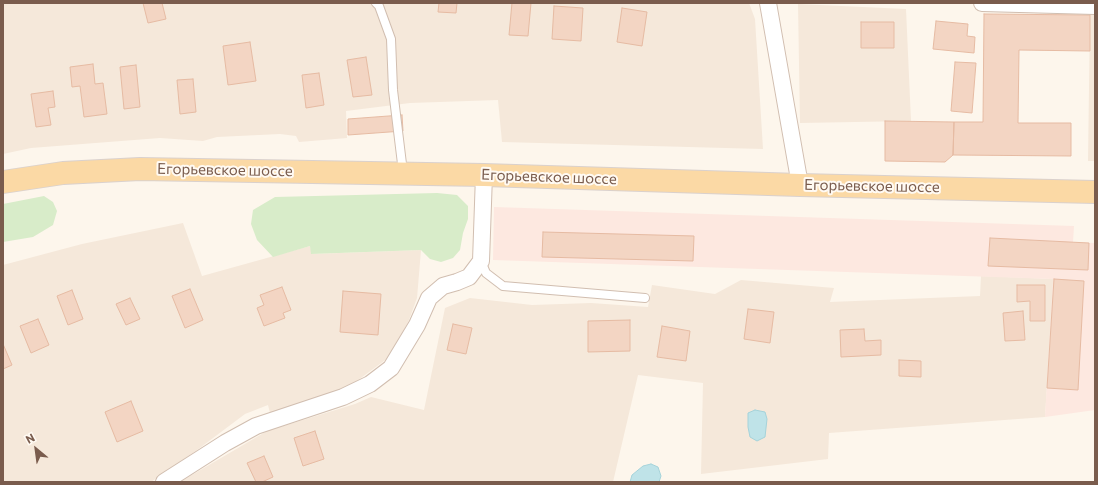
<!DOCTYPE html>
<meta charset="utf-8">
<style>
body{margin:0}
#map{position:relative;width:1098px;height:485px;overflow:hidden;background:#fdf6ec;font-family:Commissioner,sans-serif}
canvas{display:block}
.frame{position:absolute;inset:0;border:4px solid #7a5c4d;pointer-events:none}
.north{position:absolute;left:16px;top:429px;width:40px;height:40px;-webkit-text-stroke:3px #fffaf3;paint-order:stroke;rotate:331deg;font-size:11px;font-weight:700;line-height:16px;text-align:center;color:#7a5c4d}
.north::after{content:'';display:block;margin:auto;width:14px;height:18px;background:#7a5c4d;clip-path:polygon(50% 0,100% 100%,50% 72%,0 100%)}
</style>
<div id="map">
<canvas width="1098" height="485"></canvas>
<div class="frame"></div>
<div class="north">N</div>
</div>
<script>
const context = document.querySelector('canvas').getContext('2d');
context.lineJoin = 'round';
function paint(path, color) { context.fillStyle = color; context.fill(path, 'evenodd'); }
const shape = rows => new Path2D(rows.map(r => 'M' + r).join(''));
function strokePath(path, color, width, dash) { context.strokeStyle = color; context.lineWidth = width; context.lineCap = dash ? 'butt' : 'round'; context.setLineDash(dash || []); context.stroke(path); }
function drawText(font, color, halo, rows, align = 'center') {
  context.font = font + ' Commissioner,sans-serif'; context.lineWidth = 4; context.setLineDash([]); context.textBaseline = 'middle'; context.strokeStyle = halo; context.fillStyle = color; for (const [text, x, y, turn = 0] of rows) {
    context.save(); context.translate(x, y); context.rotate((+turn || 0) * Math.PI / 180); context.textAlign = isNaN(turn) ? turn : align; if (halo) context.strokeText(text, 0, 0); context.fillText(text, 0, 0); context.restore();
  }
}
const residential = shape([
 [3,3,749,3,755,19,763,149,502,142,498,100,410,103,346,111,347,138,299,142,296,136,280,134,217,137,203,141,160,138,31,148,3,154],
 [798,4,906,9,911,121,800,123],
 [1090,15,1095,15,1095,161,1088,161],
 [183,223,202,276,310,246,312,254,421,250,417,298,409,320,392,355,350,386,270,413,268,405,245,414,197,450,151,482,3,482,3,265,82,244],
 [981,276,1054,279,1045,417,829,433,828,459,701,474,703,383,638,375,613,482,180,482,267,431,355,404,371,397,424,410,445,308,470,298,532,305,591,303,648,307,652,285,715,294,741,280,834,288,830,302,980,296]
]);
const commercial = shape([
 [494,207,1074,226,1073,242,1095,243,1095,410,1045,417,1053,279,493,260]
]);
const green = shape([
 [437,193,457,195,468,206,468,219,463,233,460,250,453,258,441,262,430,259,421,250,311,254,310,246,273,257,257,240,251,224,253,210,275,197],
 [44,196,53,202,57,211,53,225,33,237,3,242,3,204]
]);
const water = shape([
 [755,410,765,412,767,419,765,437,757,441,750,437,748,427,748,413,755,410],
 [651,464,658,467,661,476,659,482,630,482,632,475,643,466,651,464]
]);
const building = shape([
 [143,3,162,3,166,19,148,23,143,3],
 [439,3,457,3,456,13,438,12,439,3],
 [512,3,531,3,528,36,509,35,512,3],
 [554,6,583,8,581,41,552,39,554,6],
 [622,8,647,12,642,46,617,42,622,8],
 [984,14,1090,15,1090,51,1019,50,1018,123,1071,123,1071,156,953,155,954,122,983,122,984,14],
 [936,21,968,24,967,36,975,37,974,53,933,49,936,21],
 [861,22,894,22,894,48,861,48,861,22],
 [250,42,256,81,228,85,223,46,250,42],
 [366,57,372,95,353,97,347,60,366,57],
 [955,62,976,63,972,113,951,111,955,62],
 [93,64,95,84,103,83,107,114,84,117,80,86,72,87,70,67,93,64],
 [136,65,140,107,124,109,120,67,136,65],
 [319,73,324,105,306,108,302,75,319,73],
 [193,79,196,112,180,114,177,80,193,79],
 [53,91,55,107,48,108,51,125,36,127,31,94,53,91],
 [402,115,403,131,348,135,348,119,402,115],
 [885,121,954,122,953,155,945,162,885,161,885,121],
 [543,232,694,236,693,261,542,257,543,232],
 [990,238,1089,243,1088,270,988,266,990,238],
 [1054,279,1084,281,1078,390,1047,388,1054,279],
 [1017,285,1045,285,1045,321,1030,321,1030,301,1017,302,1017,285],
 [282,287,291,310,283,313,285,318,264,326,257,308,264,305,260,295,282,287],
 [190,289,203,320,185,328,172,296,190,289],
 [72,290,83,319,68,325,57,296,72,290],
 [343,291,381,294,378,335,340,332,343,291],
 [130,298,140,319,126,325,116,304,130,298],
 [748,309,774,312,770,343,744,339,748,309],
 [1023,311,1025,340,1005,341,1003,313,1023,311],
 [38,319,49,345,31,353,20,326,38,319],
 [630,320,630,351,588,352,588,321,630,320],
 [453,324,472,328,466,354,447,350,453,324],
 [662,326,690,331,686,361,657,357,662,326],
 [864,329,865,341,881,340,881,355,841,357,840,330,864,329],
 [3,344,12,365,3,369,3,344],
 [899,360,921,361,921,377,899,376,899,360],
 [131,401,143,431,117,442,105,412,131,401],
 [315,431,324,459,303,466,294,438,315,431],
 [264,456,273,477,262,482,256,482,247,463,264,456]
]);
const lane = shape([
 [376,3,379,6,391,39,393,90,403,172],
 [481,261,486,273,503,286,645,298]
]);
const street = shape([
 [768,3,800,185],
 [982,3,1095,6],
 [164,482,225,443,256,426,343,397,370,384,391,368,417,325,429,298,443,286,457,282,469,277,481,261,484,175]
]);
const primary = shape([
 [3,182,63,173,140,169,484,175,800,185,1095,192]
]);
const streetNames = [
 ["Егорьевское шоссе",225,170,1],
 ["Егорьевское шоссе",549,177,2],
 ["Егорьевское шоссе",872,186,1]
];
paint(residential, '#f5e8da');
paint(commercial, '#fde8e0');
paint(green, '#d8ecc9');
paint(water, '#bfe3e8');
strokePath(water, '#a5d3da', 1);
paint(building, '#f3d5c3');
strokePath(building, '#e6bba3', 1);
strokePath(lane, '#d1beb0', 10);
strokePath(street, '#d1beb0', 18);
strokePath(primary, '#dad1cd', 24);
strokePath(lane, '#fff', 8);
strokePath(street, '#fff', 16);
strokePath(primary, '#fbd9a5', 22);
drawText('15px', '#7a5c4d', '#fffaf3', streetNames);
</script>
